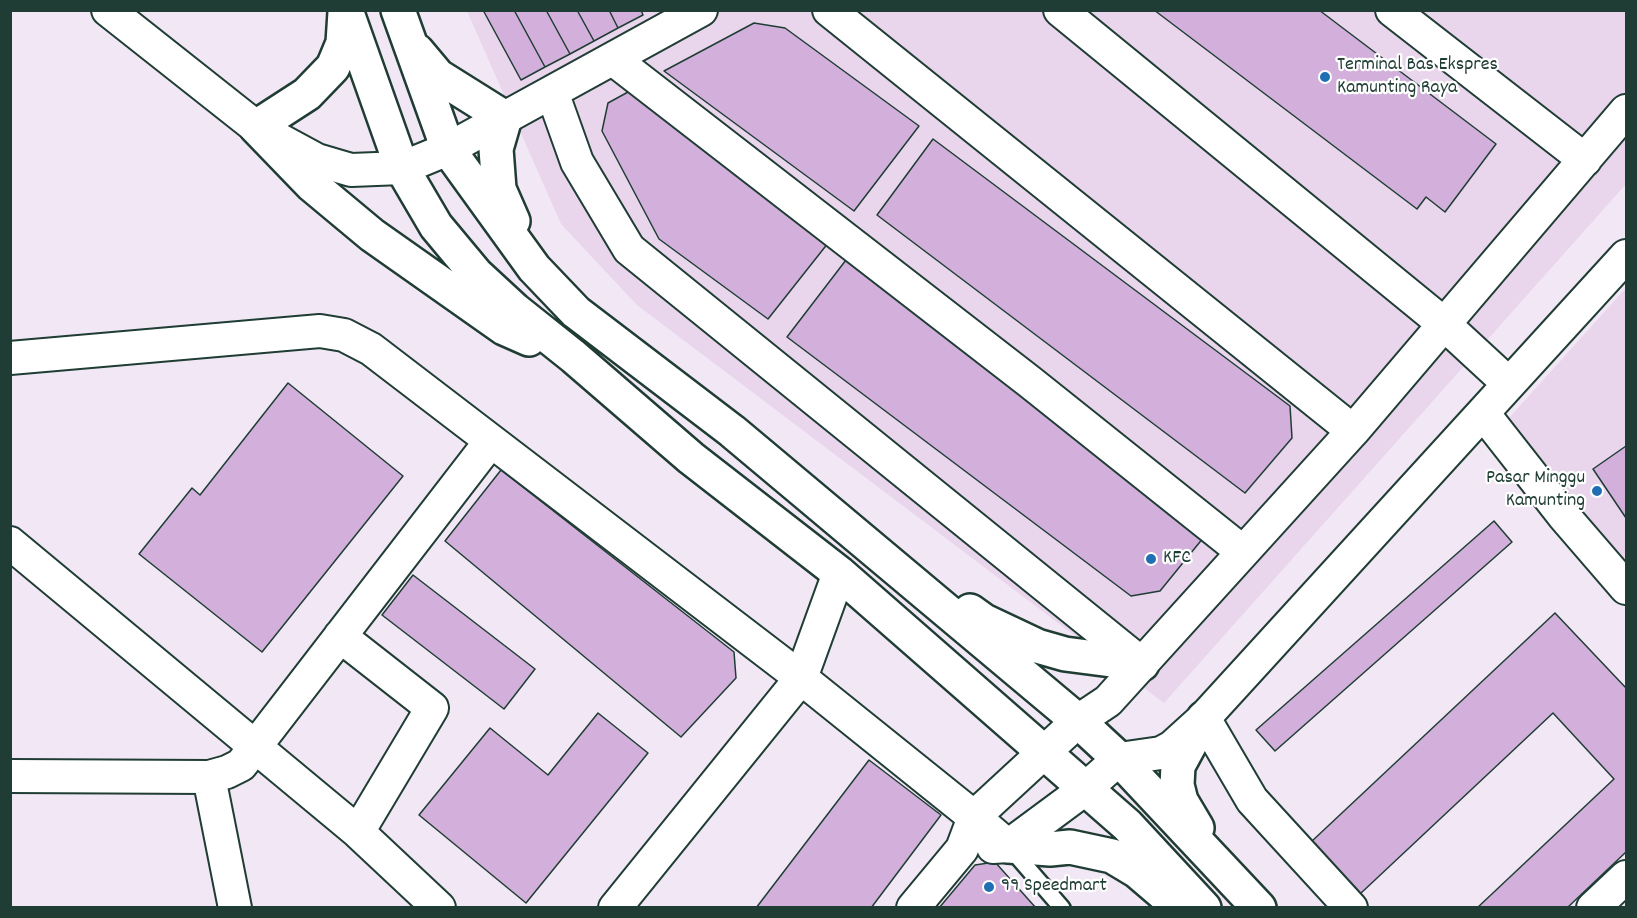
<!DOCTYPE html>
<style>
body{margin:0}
#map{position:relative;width:1637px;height:918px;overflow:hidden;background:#f2e7f4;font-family:Dekko,sans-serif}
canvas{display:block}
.frame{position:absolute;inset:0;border:12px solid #1f3d34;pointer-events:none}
</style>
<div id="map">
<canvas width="1637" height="918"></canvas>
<div class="frame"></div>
</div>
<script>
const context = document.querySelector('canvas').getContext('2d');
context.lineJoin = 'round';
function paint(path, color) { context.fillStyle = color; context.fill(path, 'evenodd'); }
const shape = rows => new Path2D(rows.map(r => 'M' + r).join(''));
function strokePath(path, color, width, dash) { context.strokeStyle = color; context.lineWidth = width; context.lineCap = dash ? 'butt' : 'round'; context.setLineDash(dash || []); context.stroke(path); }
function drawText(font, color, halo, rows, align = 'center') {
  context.font = font + ' Dekko,sans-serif'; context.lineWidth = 4.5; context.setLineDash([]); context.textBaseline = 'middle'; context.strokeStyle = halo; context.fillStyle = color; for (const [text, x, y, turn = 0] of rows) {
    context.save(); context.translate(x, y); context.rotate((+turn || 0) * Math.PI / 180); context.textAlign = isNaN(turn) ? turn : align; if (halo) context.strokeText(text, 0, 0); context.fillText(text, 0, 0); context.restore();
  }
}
const built = shape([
 [467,11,1626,11,1626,184,1164,703,637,305,561,224],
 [1626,288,1626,564,1509,418]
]);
const building = shape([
 [483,10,514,10,545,67,521,80,483,10],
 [514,10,546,10,570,54,545,67,514,10],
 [546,10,577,10,594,41,570,54,546,10],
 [577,10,609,10,618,28,594,41,577,10],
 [609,10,641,10,643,15,618,28,609,10],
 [1154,10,1319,10,1496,144,1445,212,1426,197,1417,209,1154,10],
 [754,23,785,28,919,126,854,211,664,71,754,23],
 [639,86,836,233,768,319,659,239,602,131,608,103,639,86],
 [933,139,1290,406,1292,438,1245,493,877,215,933,139],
 [846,260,1208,532,1160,591,1131,596,787,337,846,260],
 [288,383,403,476,262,652,139,554,192,488,200,495,288,383],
 [1626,446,1626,518,1593,469,1626,446],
 [501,470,734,652,736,678,681,737,445,541,501,470],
 [1494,521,1512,542,1275,751,1256,730,1494,521],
 [413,575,535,669,504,709,382,615,413,575],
 [1555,613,1626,688,1626,852,1567,908,1477,908,1614,779,1553,713,1360,894,1311,842,1555,613],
 [598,713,648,753,526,903,419,815,490,728,548,775,598,713],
 [869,760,941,815,871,908,756,908,869,760],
 [995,862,1036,908,939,908,975,865,995,862]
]);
const service = shape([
 [1011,849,1062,908]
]);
const minor = shape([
 [108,10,256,127,317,160,351,170,402,168,448,149,701,10],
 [829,10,1353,431],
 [1060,10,1444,324,1509,384],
 [1392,10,1585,160],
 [613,59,1030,382,1243,552],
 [552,92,577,162,629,249,1142,664],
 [10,358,320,331,344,335,371,349,801,678,974,817,1008,846],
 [1483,413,1563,515,1626,588],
 [10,543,358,832,439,908],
 [340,636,432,708,358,832],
 [1204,718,1252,800,1351,908],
 [10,776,209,777,227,772,241,765,490,442],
 [209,777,235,908],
 [993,847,1008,846,1085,789,1119,759,1161,753,1172,747,1204,718,1626,256],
 [615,908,801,678,839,573],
 [913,908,962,849,974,817,1078,721,1108,701,1353,431,1626,111],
 [1593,908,1626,877]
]);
const primary = shape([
 [346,10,402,168,436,226,476,274,515,310,574,357,691,458,839,573,1127,825,1204,908],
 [398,10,448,149,534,268,576,312,732,431,1078,721,1119,759,1259,908],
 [345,12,343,43,333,67,307,94,256,127,312,185,372,235,504,328,529,339],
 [417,51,438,76,505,118,496,149,499,189,513,221],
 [970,611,984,621,1037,646,1065,654,1142,664],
 [1197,828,1181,801,1177,785,1178,766,1204,718],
 [1008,846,1050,849,1070,847,1112,856,1137,871,1178,906]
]);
const markers = [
 [1325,77,6,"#1f6fb2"],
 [1597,491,6,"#1f6fb2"],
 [1151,559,6,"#1f6fb2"],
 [989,887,6,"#1f6fb2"]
];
const poiNames = [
 ["Terminal Bas Ekspres",1337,66],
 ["Kamunting Raya",1337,89],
 ["Pasar Minggu",1585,479,"right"],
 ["Kamunting",1585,502,"right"],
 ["KFC",1163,559],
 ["99 Speedmart",1001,887]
];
paint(built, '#e9d6ec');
paint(building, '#d3b0db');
strokePath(building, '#1f3d34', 1.5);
strokePath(service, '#1f3d34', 20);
strokePath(minor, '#1f3d34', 36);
strokePath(primary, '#1f3d34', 38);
strokePath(service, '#fff', 15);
strokePath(minor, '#fff', 32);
strokePath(primary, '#fff', 33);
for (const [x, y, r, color] of markers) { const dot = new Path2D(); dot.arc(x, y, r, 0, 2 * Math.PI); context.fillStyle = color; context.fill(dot); strokePath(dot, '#fff', 2); }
drawText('20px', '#1f3d34', '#fff', poiNames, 'left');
</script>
